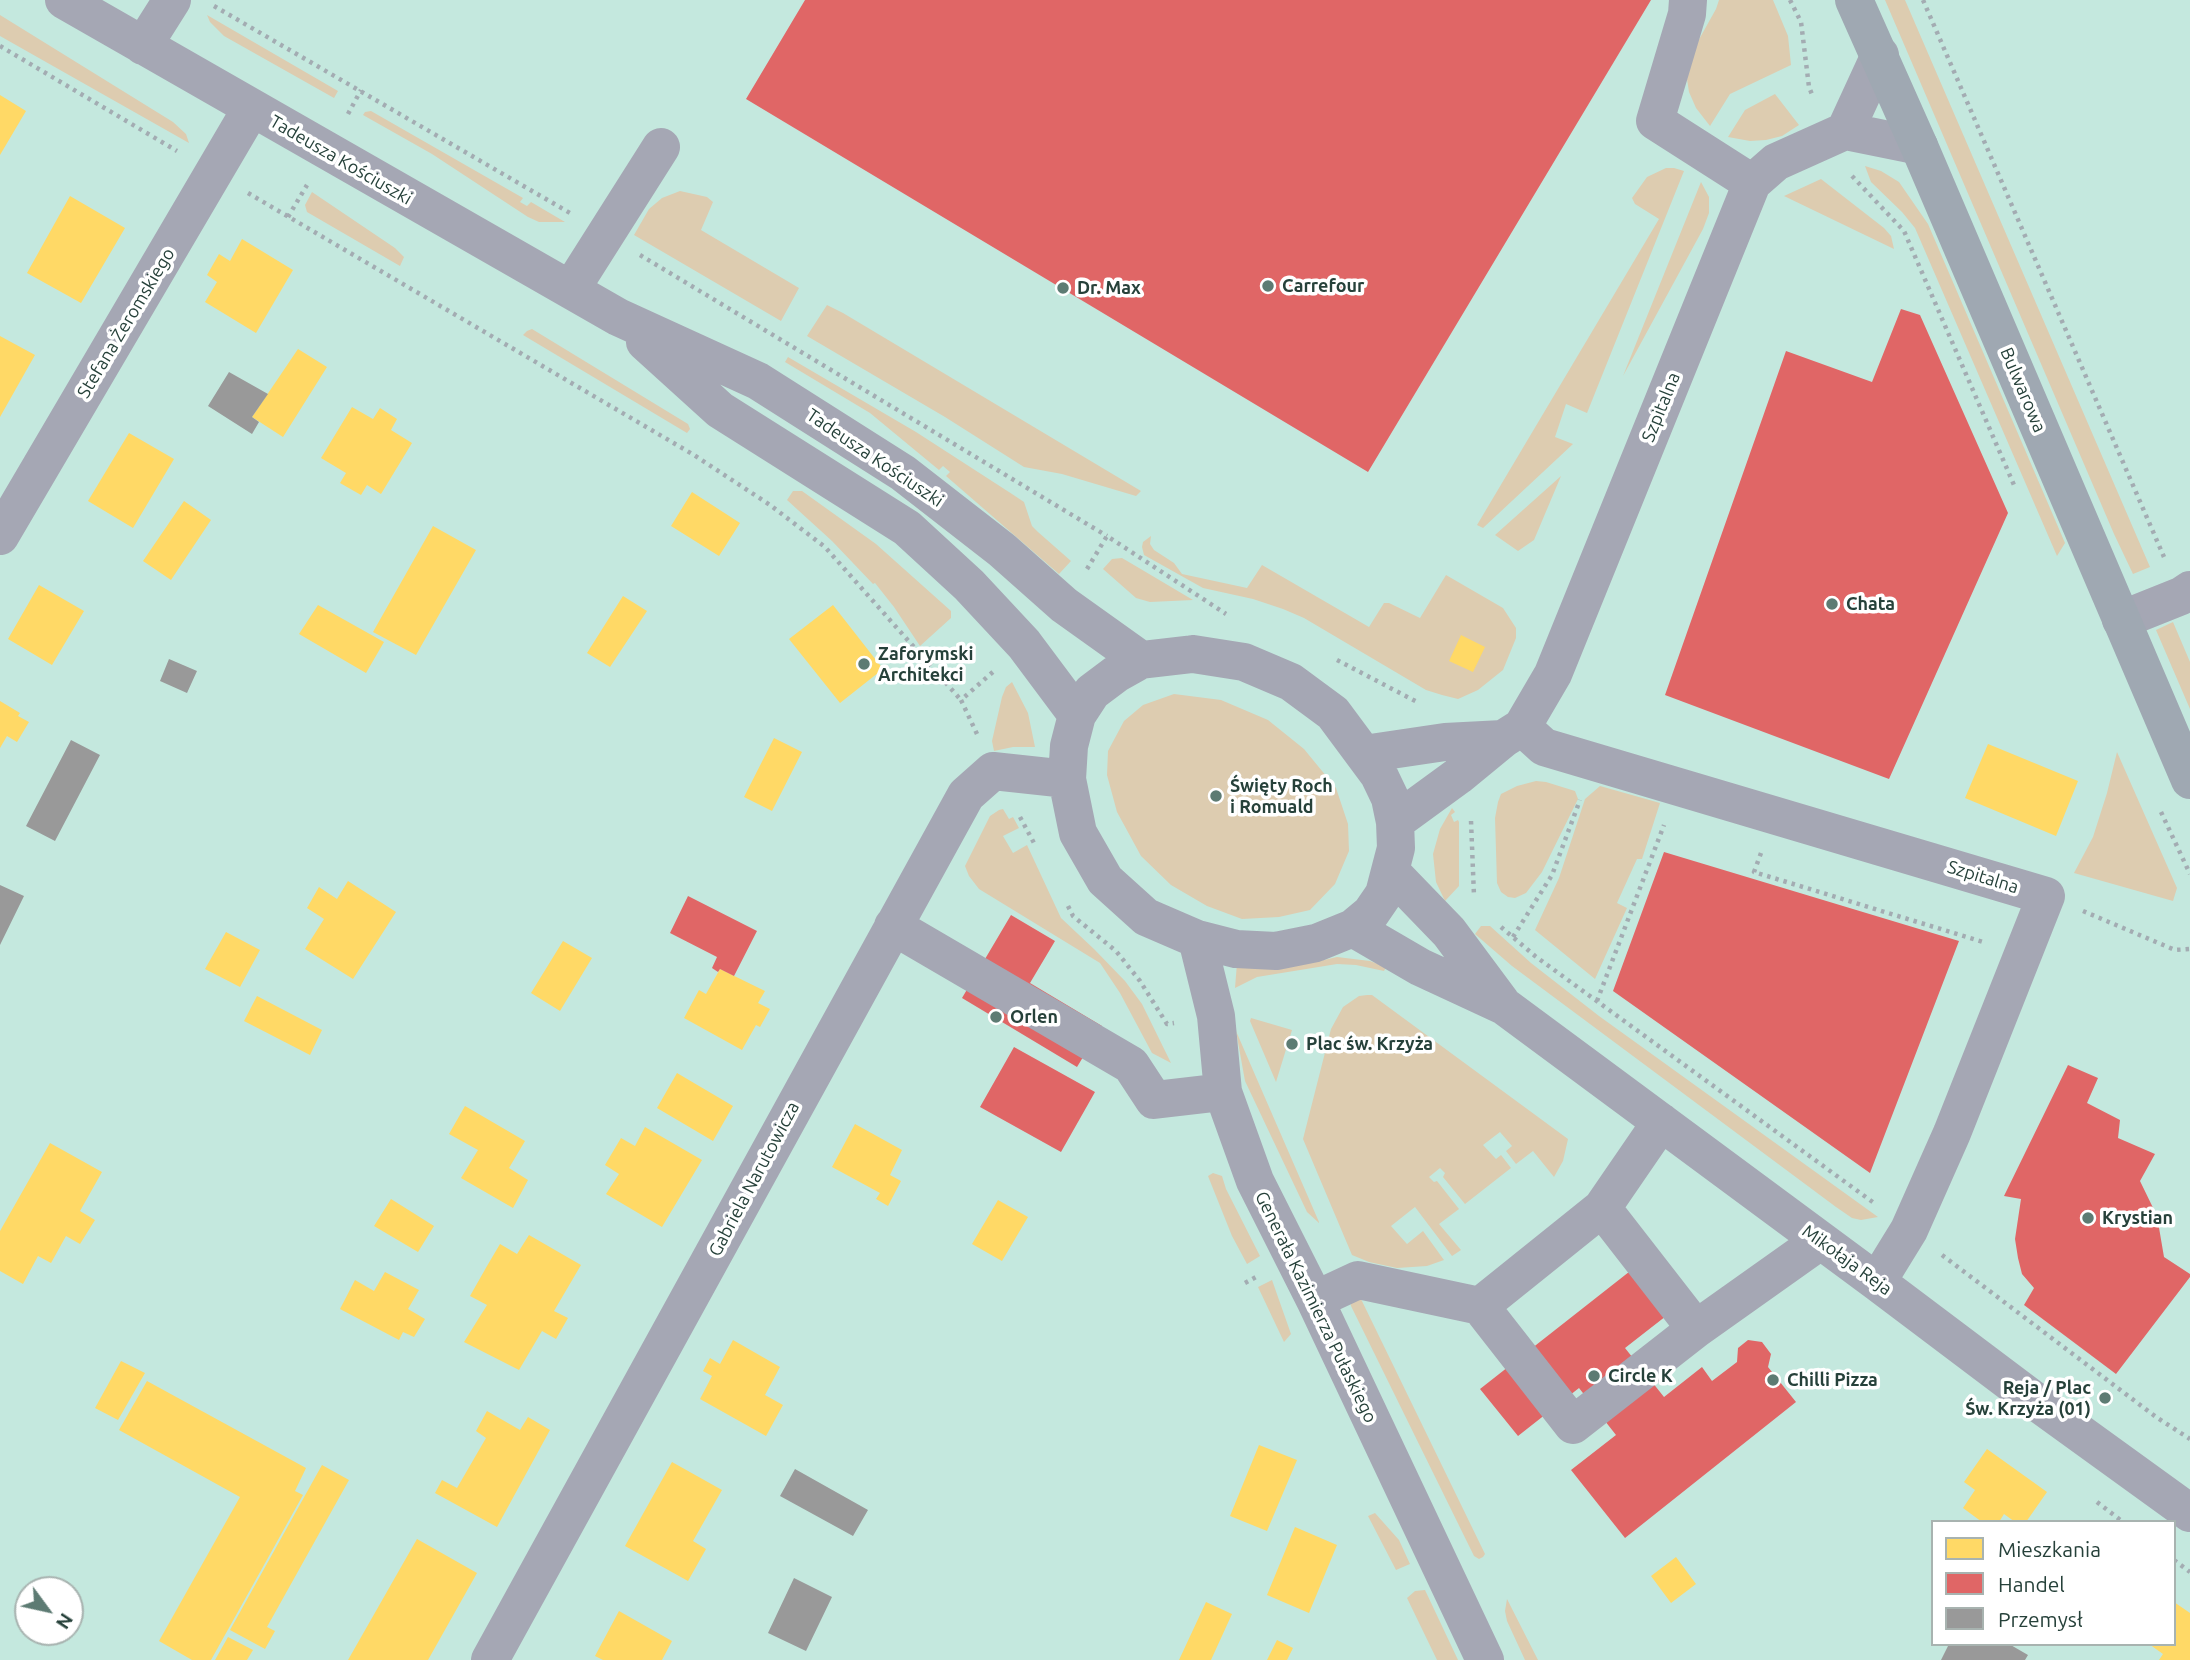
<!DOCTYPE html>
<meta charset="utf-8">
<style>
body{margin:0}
#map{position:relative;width:2190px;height:1660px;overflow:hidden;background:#c4e8de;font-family:Ubuntu,sans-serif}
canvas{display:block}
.legend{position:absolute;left:1931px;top:1520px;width:245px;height:126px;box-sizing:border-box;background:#fff;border:2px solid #a8b3b0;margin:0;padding:9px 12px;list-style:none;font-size:21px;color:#26413a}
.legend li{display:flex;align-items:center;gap:14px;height:35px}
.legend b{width:35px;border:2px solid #a8b3b0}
.north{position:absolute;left:14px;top:1576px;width:70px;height:70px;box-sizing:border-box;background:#fff;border:2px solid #a8b3b0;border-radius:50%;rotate:123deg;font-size:19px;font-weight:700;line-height:28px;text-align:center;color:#26413a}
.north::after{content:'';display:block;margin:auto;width:24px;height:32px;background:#5d7b73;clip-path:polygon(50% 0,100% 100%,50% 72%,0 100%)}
</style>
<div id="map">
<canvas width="2190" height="1660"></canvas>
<ul class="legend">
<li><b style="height:19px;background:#ffd966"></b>Mieszkania</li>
<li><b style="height:19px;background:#e06666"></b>Handel</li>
<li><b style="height:19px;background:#999"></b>Przemysł</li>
</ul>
<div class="north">N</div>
</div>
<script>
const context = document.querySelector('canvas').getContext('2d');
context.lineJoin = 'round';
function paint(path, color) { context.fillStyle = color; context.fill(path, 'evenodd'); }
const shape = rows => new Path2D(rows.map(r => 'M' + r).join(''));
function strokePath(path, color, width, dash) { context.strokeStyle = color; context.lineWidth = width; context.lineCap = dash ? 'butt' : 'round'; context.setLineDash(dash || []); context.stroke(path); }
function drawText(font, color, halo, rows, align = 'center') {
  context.font = font + ' Ubuntu,sans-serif'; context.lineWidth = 7; context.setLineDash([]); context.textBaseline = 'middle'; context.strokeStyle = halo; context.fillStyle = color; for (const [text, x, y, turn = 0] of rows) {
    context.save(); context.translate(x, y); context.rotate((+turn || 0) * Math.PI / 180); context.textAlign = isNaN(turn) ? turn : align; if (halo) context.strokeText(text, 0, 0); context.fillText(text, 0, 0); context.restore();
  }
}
const green = shape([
 [1719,0,1773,0,1788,36,1791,65,1730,94,1710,126,1696,108,1689,92,1687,79,1697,43,1716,9],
 [1885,0,1905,0,2150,567,2133,574,2114,534],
 [0,15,173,122,186,134,189,143,0,36],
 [207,15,338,91,334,98,224,36,210,22],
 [1775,94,1799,125,1782,136,1766,140,1750,141,1728,137,1745,110],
 [371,111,523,198,520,202,527,206,531,202,565,222,539,222,528,217,432,154,363,115,365,112],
 [1865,166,1881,171,1899,182,1928,224,2065,543,2057,556,1915,228,1902,212,1871,182],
 [1666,168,1674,168,1684,171,1587,413,1566,404,1555,437,1573,444,1483,528,1477,525,1659,219,1635,204,1632,198,1647,177],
 [1821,179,1884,228,1891,236,1894,249,1784,196],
 [1701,182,1709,197,1709,213,1703,229,1623,376],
 [680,191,707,197,713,202,701,230,799,288,781,321,634,235,649,209,662,198],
 [312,192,395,248,404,257,400,266,307,212,305,205],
 [827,305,843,313,1141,491,1136,496,1062,474,1024,467,945,417,807,336],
 [532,329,688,424,690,429,687,433,523,335,527,331],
 [788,357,916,432,1012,494,1024,502,1032,526,1038,532,1071,561,1059,574,946,476,950,472,943,466,939,470,870,413,785,362],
 [1561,476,1534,540,1518,551,1495,535],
 [793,491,802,491,876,544,951,611,951,618,920,646,894,607,875,583,873,584,832,541,787,500],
 [1151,536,1150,544,1154,550,1174,563,1182,574,1247,588,1262,565,1369,627,1384,603,1389,603,1420,618,1446,575,1503,608,1516,628,1516,638,1503,670,1478,690,1458,699,1442,695,1426,690,1304,618,1283,609,1253,599,1203,588,1144,555,1142,547,1143,542],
 [1122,558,1139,568,1193,600,1150,602,1136,598,1103,569,1112,559],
 [2173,622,2190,662,2190,709,2156,630],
 [1012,682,1028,713,1035,747,1013,747,994,751,992,741,1002,697,1006,687],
 [1174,694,1221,700,1268,720,1304,749,1336,788,1348,824,1349,851,1335,884,1310,910,1279,917,1242,919,1207,906,1171,885,1141,856,1117,812,1107,775,1108,751,1124,721,1143,705],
 [2117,752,2177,888,2173,901,2074,873,2093,837,2107,793],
 [1536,781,1546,782,1575,791,1578,799,1542,872,1526,893,1515,898,1508,897,1501,892,1497,883,1495,818,1498,802,1501,794,1517,786],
 [1600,786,1660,803,1642,859,1637,859,1617,903,1627,908,1595,979,1535,930,1559,878,1585,799],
 [1452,808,1455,812,1451,815,1454,822,1458,820,1459,822,1459,886,1445,901,1436,882,1433,854,1440,829],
 [1003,809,1009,819,1013,817,1019,828,1003,836,1013,853,1027,845,1061,918,1094,949,1125,981,1142,1004,1171,1063,1152,1053,1120,993,1100,963,979,889,969,876,965,866,990,816,999,810],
 [1481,926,1490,926,1531,963,1599,1016,1878,1217,1861,1220,1852,1218,1836,1207,1512,966,1475,934],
 [1337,957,1370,961,1386,967,1384,971,1356,965,1337,964,1257,977,1235,988,1237,963,1315,962],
 [1367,995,1372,995,1568,1139,1563,1161,1554,1177,1533,1151,1516,1164,1506,1151,1512,1146,1500,1132,1483,1145,1496,1159,1501,1155,1511,1168,1465,1204,1443,1177,1445,1173,1440,1168,1429,1177,1434,1182,1437,1181,1459,1209,1439,1224,1461,1250,1452,1256,1415,1207,1391,1226,1407,1244,1423,1231,1444,1260,1427,1266,1397,1268,1369,1262,1352,1255,1303,1139,1331,1029,1343,1007,1359,996],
 [1251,1018,1292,1030,1276,1082,1250,1021],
 [1236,1031,1319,1222,1319,1223,1307,1212,1245,1081],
 [1213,1173,1222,1176,1226,1189,1260,1256,1247,1264,1232,1236,1208,1176],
 [1272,1280,1291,1334,1284,1342,1258,1287],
 [1360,1297,1485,1554,1483,1557,1479,1559,1474,1556,1351,1306,1350,1300],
 [1375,1513,1399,1540,1410,1564,1396,1570,1368,1516],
 [1425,1590,1458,1660,1437,1660,1407,1598,1415,1591],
 [1507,1599,1538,1660,1525,1660,1507,1621,1505,1611]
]);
const homes = shape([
 [0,95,26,111,0,155],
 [70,196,125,228,81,303,27,273],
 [242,239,293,270,256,333,205,302,217,282,207,275,219,254,230,261],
 [0,336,35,355,0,417],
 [298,349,327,367,283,437,252,417],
 [352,407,373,419,380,408,397,419,391,430,412,443,381,494,367,485,361,495,340,483,346,473,321,458],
 [129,433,174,459,133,528,88,501],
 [692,492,740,523,719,556,671,526],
 [184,501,211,520,171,580,143,561],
 [433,526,476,550,416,655,373,632],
 [39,585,84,611,52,665,8,639],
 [623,596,647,611,610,667,587,653],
 [318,605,384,642,366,673,299,634],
 [833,605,883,669,840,703,789,639],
 [1461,635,1485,647,1473,672,1449,661],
 [0,701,20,713,18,716,29,722,17,742,7,736,0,748],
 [774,738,802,752,772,811,744,797],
 [1988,744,2078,781,2056,836,1965,798],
 [348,881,396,912,353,979,305,949,324,919,307,908,319,887,337,899],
 [226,932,260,950,240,987,205,969],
 [563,941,592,958,560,1011,531,993],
 [720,969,765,991,758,1003,770,1009,760,1027,756,1025,742,1050,684,1018,699,990,706,994],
 [257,996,322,1030,310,1055,244,1021],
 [677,1073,733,1106,713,1141,657,1108],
 [465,1106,525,1141,509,1168,528,1180,513,1208,461,1178,478,1150,449,1134],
 [855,1124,902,1150,890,1175,901,1181,888,1206,876,1199,880,1193,832,1167],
 [645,1127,702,1160,662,1227,606,1194,619,1174,605,1165,621,1138,635,1146],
 [50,1143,102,1172,80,1211,95,1220,80,1244,66,1236,51,1263,38,1256,23,1284,0,1271,0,1231],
 [391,1199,434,1226,418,1252,374,1226],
 [998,1200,1028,1217,1002,1261,972,1244],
 [529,1235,581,1265,554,1311,568,1318,556,1339,542,1331,519,1370,464,1342,487,1305,470,1296,487,1266,500,1244,517,1254],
 [385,1272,419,1290,408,1309,425,1319,414,1337,403,1332,399,1340,340,1309,355,1280,374,1291],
 [733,1340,780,1367,765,1395,783,1405,766,1436,700,1399,712,1376,703,1371,710,1358,720,1364],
 [121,1361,145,1373,118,1420,95,1408],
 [147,1381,306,1468,295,1491,303,1495,211,1660,192,1660,159,1641,240,1497,119,1430],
 [487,1411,520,1430,528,1417,550,1430,497,1527,435,1493,442,1480,457,1488,486,1438,476,1431],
 [1259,1445,1297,1460,1267,1531,1230,1516],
 [1987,1449,2047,1492,2026,1522,2015,1522,2004,1514,1999,1522,1982,1522,1963,1508,1975,1490,1964,1482],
 [672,1462,722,1490,693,1541,706,1549,688,1581,625,1546],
 [322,1465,349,1480,267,1627,275,1631,265,1649,230,1630],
 [1295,1527,1337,1545,1309,1613,1267,1595],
 [417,1539,477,1573,446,1628,428,1660,348,1660],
 [1676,1557,1696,1584,1671,1603,1651,1576],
 [1206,1602,1232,1614,1211,1660,1179,1660],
 [2174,1602,2190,1613,2190,1660,2159,1660,2163,1654,2149,1644,2174,1644],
 [619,1611,672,1641,662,1660,603,1660,595,1656],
 [228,1637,253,1650,247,1660,215,1660],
 [1277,1640,1293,1648,1287,1660,1267,1660]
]);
const shops = shape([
 [805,0,1651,0,1368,472,746,99],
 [1901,309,1920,315,2008,513,1889,779,1665,695,1786,351,1872,382],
 [1664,852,1959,941,1870,1173,1613,991],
 [688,896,757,931,734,976,720,969,718,972,712,968,717,957,670,933],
 [1011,915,1055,941,1030,983,1102,1026,1077,1067,962,998],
 [1014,1047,1095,1092,1061,1152,980,1107],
 [2068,1065,2098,1078,2087,1103,2120,1120,2118,1138,2155,1154,2140,1181,2157,1216,2164,1257,2190,1274,2190,1277,2116,1374,2024,1305,2034,1288,2022,1274,2018,1258,2015,1239,2021,1199,2004,1196],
 [1648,1257,1684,1302,1625,1348,1664,1397,1702,1367,1712,1381,1737,1362,1738,1348,1748,1340,1762,1342,1771,1354,1768,1367,1796,1402,1625,1538,1571,1470,1616,1435,1579,1388,1518,1436,1480,1389]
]);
const industry = shape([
 [229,372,268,394,252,417,259,422,252,434,208,406],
 [169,659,197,671,187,693,160,681],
 [71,740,100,755,55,841,26,826],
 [0,885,24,896,0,945],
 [795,1469,868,1510,853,1536,780,1496],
 [794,1578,832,1597,806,1651,768,1633],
 [1949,1644,2009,1644,2028,1655,2025,1660,1941,1660]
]);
const path = shape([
 [1790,0,1801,22,1809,87,1813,97],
 [1923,0,2164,557],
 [214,6,570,213],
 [0,46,177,151],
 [348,114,361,90],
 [1852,176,1904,231,2014,485],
 [248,193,694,455,770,505,825,547,961,700],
 [288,217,307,185],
 [640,255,1107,536],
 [1087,569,1107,536,1226,614],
 [1337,660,1419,703],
 [977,734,961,700,994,671],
 [2161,812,2190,874],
 [1020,817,1034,843],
 [1471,821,1474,896],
 [1761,853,1754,872,1983,942],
 [1068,906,1073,916,1116,951,1140,981,1167,1024,1174,1023],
 [2083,911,2175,950,2190,949],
 [1501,927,1535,956,1874,1203],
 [1513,937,1552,875,1580,800],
 [1597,1001,1664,825],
 [1942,1255,2156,1417,2190,1439],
 [1245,1283,1256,1277],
 [2097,1502,2123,1522],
 [2174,1560,2190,1572]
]);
const minor = shape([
 [64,0,618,317,758,381,903,473,1002,550,1064,605,1141,660],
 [1688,0,1687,14,1655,121,1752,183],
 [143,46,172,0],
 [1845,131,1880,55],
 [571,289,661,147],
 [645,342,720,410,907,528,969,585,1024,644,1077,715],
 [0,536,251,109],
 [2121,620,2181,596,2190,590],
 [1193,654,1244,662,1291,682,1333,713,1379,775,1390,798,1395,822,1396,848,1384,894,1371,913,1353,928,1316,943,1276,951,1236,949,1197,939,1146,917,1105,880,1078,833,1067,779,1069,746,1077,715,1092,692,1116,674,1141,660,1193,654],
 [1522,727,1544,747,2046,896,1952,1133,1909,1230,1877,1282],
 [1364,754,1445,742,1503,739],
 [1395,822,1458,776,1503,739,1522,727,1553,674,1752,183,1776,162,1845,131,1919,146],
 [1391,872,1449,932,1501,1002],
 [893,926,1131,1065,1154,1100,1223,1092],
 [1353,928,1420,967,1504,1006,1877,1282,2031,1398,2190,1513],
 [1197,939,1216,1016,1223,1092,1255,1181,1315,1300,1485,1660],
 [1602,1208,1696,1329,1820,1241],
 [1315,1300,1358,1280,1480,1306,1573,1425,1696,1329],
 [1480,1306,1602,1208,1661,1122],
 [490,1660,966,795,993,771,1067,779]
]);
const major = shape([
 [1854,0,1919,146,2190,780]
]);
const markers = [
 [1268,286,7,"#5d7b73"],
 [1063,288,7,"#5d7b73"],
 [1832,604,7,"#5d7b73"],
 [864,664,7,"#5d7b73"],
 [1216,796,7,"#5d7b73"],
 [996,1017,7,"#5d7b73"],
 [1292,1044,7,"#5d7b73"],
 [2088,1218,7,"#5d7b73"],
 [1594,1376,7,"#5d7b73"],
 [1773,1380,7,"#5d7b73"],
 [2105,1398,7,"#5d7b73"]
];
const streetNames = [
 ["Tadeusza Kościuszki",341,160,30],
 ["Stefana Żeromskiego",126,323,-59],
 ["Bulwarowa",2023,390,67],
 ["Szpitalna",1661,407,-68],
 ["Tadeusza Kościuszki",875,458,34],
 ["Szpitalna",1983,877,17],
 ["Gabriela Narutowicza",754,1179,-62],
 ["Mikołaja Reja",1847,1260,36],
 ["Generała Kazimierza Pułaskiego",1316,1307,64]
];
const poiNames = [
 ["Carrefour",1282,286],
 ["Dr. Max",1077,288],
 ["Chata",1846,604],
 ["Zaforymski",878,654],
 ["Architekci",878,675],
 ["Święty Roch",1230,786],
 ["i Romuald",1230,807],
 ["Orlen",1010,1017],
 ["Plac św. Krzyża",1306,1044],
 ["Krystian",2102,1218],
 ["Circle K",1608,1376],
 ["Chilli Pizza",1787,1380],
 ["Reja / Plac",2091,1388,"right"],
 ["Św. Krzyża (01)",2091,1409,"right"]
];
paint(green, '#ddccb0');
paint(homes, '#ffd966');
paint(shops, '#e06666');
paint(industry, '#999');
strokePath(path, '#a3acb2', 4.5, [3.5, 5]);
strokePath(minor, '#a5a7b4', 38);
strokePath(major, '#9fa8b2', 38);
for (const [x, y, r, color] of markers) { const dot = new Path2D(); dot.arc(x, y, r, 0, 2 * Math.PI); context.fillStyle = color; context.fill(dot); strokePath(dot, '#fff', 2.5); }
drawText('18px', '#26413a', '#fff', streetNames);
drawText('bold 18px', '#26413a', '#fff', poiNames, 'left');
</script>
